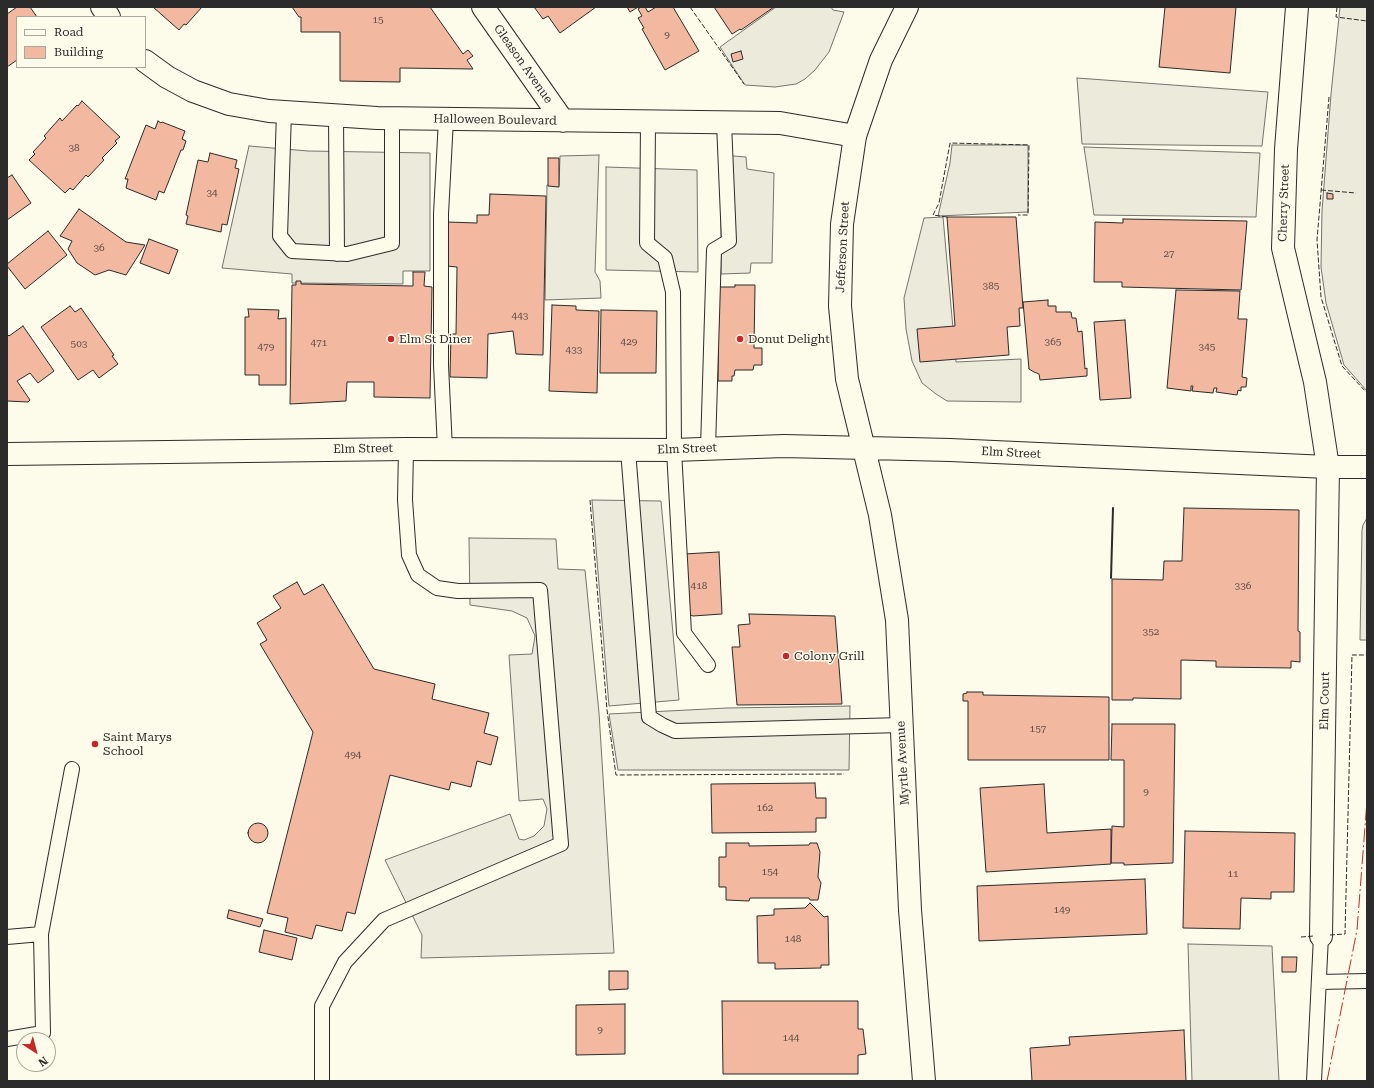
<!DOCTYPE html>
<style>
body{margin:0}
#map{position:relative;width:1374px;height:1088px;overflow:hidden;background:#fdfbea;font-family:"Roboto Serif",serif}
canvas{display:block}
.frame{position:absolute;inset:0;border:8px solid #2b2b2b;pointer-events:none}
.legend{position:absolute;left:16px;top:16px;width:130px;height:52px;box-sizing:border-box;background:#fdfbea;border:1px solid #a9a89e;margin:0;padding:5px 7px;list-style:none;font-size:12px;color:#2b2b2b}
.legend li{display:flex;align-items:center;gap:8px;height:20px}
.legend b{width:20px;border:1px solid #a9a89e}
.north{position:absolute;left:16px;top:1032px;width:40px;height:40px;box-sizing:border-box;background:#fdfbea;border:1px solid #a9a89e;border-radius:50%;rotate:144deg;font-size:11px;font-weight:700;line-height:16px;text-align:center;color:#2b2b2b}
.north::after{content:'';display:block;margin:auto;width:14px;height:18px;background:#c62828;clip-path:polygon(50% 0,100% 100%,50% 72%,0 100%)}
</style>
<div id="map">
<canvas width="1374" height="1088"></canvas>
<div class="frame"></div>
<ul class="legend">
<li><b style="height:5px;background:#fdfbea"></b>Road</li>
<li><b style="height:11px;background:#f2b8a0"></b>Building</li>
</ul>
<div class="north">N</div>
</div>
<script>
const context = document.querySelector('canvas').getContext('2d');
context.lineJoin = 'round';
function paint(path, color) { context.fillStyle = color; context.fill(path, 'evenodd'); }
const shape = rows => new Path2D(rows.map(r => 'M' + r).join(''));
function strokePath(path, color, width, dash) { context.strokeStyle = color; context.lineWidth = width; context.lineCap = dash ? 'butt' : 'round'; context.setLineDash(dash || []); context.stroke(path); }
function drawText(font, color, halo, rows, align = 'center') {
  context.font = font + ' "Roboto Serif",serif'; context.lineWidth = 3; context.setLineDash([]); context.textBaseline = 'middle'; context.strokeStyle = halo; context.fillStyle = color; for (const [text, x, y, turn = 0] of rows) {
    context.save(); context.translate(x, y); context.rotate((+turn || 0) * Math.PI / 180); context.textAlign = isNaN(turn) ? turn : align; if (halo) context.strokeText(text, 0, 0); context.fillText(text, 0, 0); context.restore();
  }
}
const parking = shape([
 [776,7,831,7,833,10,844,12,829,52,815,70,805,79,796,84,775,87,745,85,720,47,776,7],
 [1340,7,1367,7,1367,391,1344,365,1326,303,1321,267,1322,211,1331,94,1340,7],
 [1077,78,1268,92,1262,146,1082,144,1077,78],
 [952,145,1028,145,1028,212,938,216,950,163,952,145],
 [249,146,308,151,430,153,430,271,403,271,403,284,292,283,292,274,222,268,249,146],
 [1084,147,1260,153,1256,217,1094,215,1084,147],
 [599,155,595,272,600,281,601,298,545,300,547,185,559,185,560,156,599,155],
 [721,155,746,157,747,169,774,173,772,263,751,263,750,273,721,274,721,155],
 [606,167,697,170,698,272,606,270,606,167],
 [943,217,956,362,1021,359,1021,402,947,401,936,394,922,383,912,361,906,329,904,298,924,218,943,217],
 [592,500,661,501,679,700,609,706,592,500],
 [1367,518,1367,640,1360,640,1362,530,1363,525,1367,518],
 [469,538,556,539,558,569,585,570,599,713,614,953,421,958,422,935,385,860,510,814,519,839,524,840,534,836,544,826,547,809,543,799,519,801,509,655,532,654,535,636,527,618,512,611,470,605,469,538],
 [850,706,849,770,618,770,609,714,727,708,850,706],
 [1188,944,1272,946,1279,1081,1192,1081,1188,944]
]);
const building = shape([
 [17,7,30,7,37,17,17,17,17,60,7,67,7,14,17,7],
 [153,7,202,7,186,25,184,24,179,30,153,7],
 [292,7,430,7,463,54,468,50,473,56,467,60,473,69,400,68,400,82,340,81,340,32,301,32,301,17,299,17,292,7],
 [534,7,596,7,560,33,548,16,543,19,534,7],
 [627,7,638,7,630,12,627,7],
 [641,7,645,7,648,12,656,7,673,7,699,51,665,70,642,29,644,28,638,18,642,16,638,9,641,7],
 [714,7,774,7,741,30,740,29,732,34,714,7],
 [1165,7,1236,7,1230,73,1159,67,1165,7],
 [741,51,743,59,733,62,731,54,741,51],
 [82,101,120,137,115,141,117,143,102,158,104,160,88,177,86,175,73,190,70,188,65,193,29,160,35,154,33,152,46,138,44,136,60,118,62,121,77,105,78,106,82,101],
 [158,121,161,123,162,122,185,131,182,139,186,141,183,150,181,150,164,193,159,191,156,200,126,188,128,179,125,179,146,125,155,129,158,121],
 [210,153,237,160,235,168,239,169,227,225,222,224,221,232,186,224,188,216,186,215,198,160,208,162,210,153],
 [548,158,559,158,559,187,548,186,548,158],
 [12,175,31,203,7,220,7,178,12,175],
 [1327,193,1333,194,1333,199,1327,199,1327,193],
 [490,194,546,196,543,355,516,354,513,331,488,334,487,378,450,377,451,334,456,334,457,267,447,266,448,222,477,223,477,215,489,215,490,194],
 [79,209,126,242,145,245,126,275,109,270,95,275,77,263,68,249,72,241,60,236,79,209],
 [947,217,1016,217,1023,308,1019,308,1020,326,1007,327,1009,355,920,362,917,329,955,326,947,217],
 [1123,219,1247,221,1241,290,1122,287,1122,282,1094,282,1095,222,1123,223,1123,219],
 [48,231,67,255,25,289,7,266,7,264,48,231],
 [149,239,178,250,169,274,140,263,149,239],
 [413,272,425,272,424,286,432,287,430,398,374,397,374,382,347,382,346,401,290,404,292,285,296,285,296,281,301,281,301,284,413,286,413,272],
 [735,285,755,285,754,348,762,348,762,365,754,365,753,370,735,370,734,376,732,376,732,381,718,381,719,287,735,287,735,285],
 [1176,290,1240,291,1238,319,1247,319,1242,377,1247,378,1246,387,1241,387,1241,391,1238,390,1237,395,1216,392,1217,388,1214,388,1213,393,1192,391,1193,386,1191,386,1191,391,1167,388,1176,290],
 [1048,300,1048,306,1056,306,1056,312,1071,312,1072,318,1076,318,1078,332,1082,331,1085,369,1087,368,1087,376,1040,380,1039,374,1034,372,1029,369,1023,302,1048,300],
 [552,305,576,306,576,310,599,311,597,393,549,391,552,305],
 [70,306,75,312,81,308,114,355,112,356,118,364,99,378,93,370,78,380,41,327,70,306],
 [248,309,279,310,278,319,286,318,286,385,259,385,259,375,245,375,245,317,249,317,248,309],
 [601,310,657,311,656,373,600,373,601,310],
 [1125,320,1131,398,1100,400,1094,322,1125,320],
 [23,326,54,371,38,383,30,373,17,381,30,400,28,402,7,401,7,334,9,336,23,326],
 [1184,508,1299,510,1298,631,1300,632,1300,662,1291,661,1291,668,1216,667,1216,661,1181,660,1181,699,1133,698,1133,700,1112,700,1112,579,1163,580,1164,561,1182,561,1184,508],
 [719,552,722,614,693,616,686,613,684,554,719,552],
 [297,582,304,595,323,584,374,669,435,684,432,699,489,713,484,733,498,737,491,765,477,761,471,787,451,782,449,790,390,775,355,914,347,912,342,931,316,925,312,939,285,932,288,918,267,913,313,732,260,644,267,640,257,623,281,608,273,596,297,582],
 [749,614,835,616,842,704,737,705,732,647,740,647,738,625,750,624,749,614],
 [967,692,983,692,983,695,1109,697,1109,760,968,760,968,701,963,701,963,694,967,693,967,692],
 [1112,724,1175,724,1173,863,1124,865,1124,863,1111,863,1112,826,1124,827,1124,760,1111,760,1112,724],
 [815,783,816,798,826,798,826,818,816,818,816,832,712,833,711,784,815,783],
 [1044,784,1047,833,1111,829,1111,864,986,872,980,788,1044,784],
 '248 833a10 10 0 1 1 20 0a10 10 0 1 1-20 0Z',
 [1185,831,1295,833,1294,892,1271,892,1271,899,1241,898,1240,929,1183,928,1185,831],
 [726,843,749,843,749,846,809,845,810,843,817,843,820,852,818,877,821,883,818,900,810,900,809,898,750,898,749,901,726,900,726,887,719,887,719,857,726,857,726,843],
 [1145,879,1147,934,979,941,977,886,1145,879],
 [810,903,824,917,828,916,829,965,821,965,821,968,775,969,775,963,758,963,757,916,774,915,774,909,805,908,810,903],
 [229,910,263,919,260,927,227,918,229,910],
 [264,930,297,938,292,960,259,952,264,930],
 [1282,957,1297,957,1296,972,1282,972,1282,957],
 [609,971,628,971,628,989,609,990,609,971],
 [722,1001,858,1001,858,1029,863,1029,866,1054,858,1055,858,1074,723,1074,722,1001],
 [625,1004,625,1054,576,1055,576,1005,625,1004],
 [1184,1030,1186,1081,1032,1081,1030,1048,1070,1045,1069,1037,1184,1030]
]);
const lane = shape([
 [284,112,280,236,292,251,347,254,392,243,392,118],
 [336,115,337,254],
 [648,122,647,243,665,258,673,292,674,450,684,633,708,665],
 [708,448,714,250,729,241,724,123],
 [445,449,441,365,441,214,446,119],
 [628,450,649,717,662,725,675,731,902,725],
 [7,937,41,934,72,769],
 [1319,982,1367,981],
 [7,1039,43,1033,41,934],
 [322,1081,322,1006,345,962,384,920,561,844,540,590,458,591,437,588,418,575,409,555,405,500,406,449],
 [1314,1081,1321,936]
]);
const street = shape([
 [102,7,109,17],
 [483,7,563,121],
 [1297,7,1286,149,1283,248,1315,382,1328,467,1321,936],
 [145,61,167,77,193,91,229,104,269,111,377,118,780,123,855,136]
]);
const secondary = shape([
 [907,7,881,60,855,136,842,224,840,306,847,379,880,515,897,620,910,910,924,1081],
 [7,454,406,449,674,450,784,446,950,450,1328,467,1367,467]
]);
const fence = shape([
 [690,7,744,84],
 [1337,7,1336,17,1367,21],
 [1329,97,1317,240,1321,297,1342,366,1367,393],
 [1321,190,1356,193],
 [947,217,933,215,939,203,950,143,1029,145,1028,215,1018,215],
 [590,500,607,710,616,775,844,774],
 [1330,935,1345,934,1352,655,1367,655],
 [1301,937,1314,936]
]);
const wall = shape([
 [1111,578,1113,508]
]);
const power = shape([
 [1327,1081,1357,930,1367,801]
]);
const markers = [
 [391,339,4,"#c62828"],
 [740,339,4,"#c62828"],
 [786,656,4,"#c62828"],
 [95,744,4,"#c62828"]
];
const numberNames = [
 ["15",378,20],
 ["9",667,35],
 ["38",74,148],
 ["34",212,193],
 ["36",99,248],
 ["27",1169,254],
 ["385",991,286],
 ["443",520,316],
 ["429",629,342],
 ["365",1053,342],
 ["471",319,343],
 ["503",79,344],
 ["479",266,347],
 ["345",1207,347],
 ["433",574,350],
 ["418",699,586],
 ["336",1243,586],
 ["352",1151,632],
 ["157",1038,729],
 ["494",353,755],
 ["9",1146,792],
 ["162",765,808],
 ["154",770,872],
 ["11",1233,874],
 ["149",1062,910],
 ["148",793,939],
 ["9",600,1030],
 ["144",791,1038]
];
const streetNames = [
 ["Gleason Avenue",523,64,55],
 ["Halloween Boulevard",495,120,1],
 ["Cherry Street",1284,203,-88],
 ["Jefferson Street",843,247,-87],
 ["Elm Street",363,449,-1],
 ["Elm Street",687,449,-2],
 ["Elm Street",1011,453,3],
 ["Elm Court",1325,701,-89],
 ["Myrtle Avenue",903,763,-93]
];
const poiNames = [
 ["Elm St Diner",399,339],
 ["Donut Delight",748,339],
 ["Colony Grill",794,656],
 ["Saint Marys",103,737],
 ["School",103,751]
];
paint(parking, '#eceadb');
strokePath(parking, '#74746e', 1);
paint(building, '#f2b8a0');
strokePath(building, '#2b2b2b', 1);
strokePath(lane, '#2b2b2b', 16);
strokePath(street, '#2b2b2b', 24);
strokePath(secondary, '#2b2b2b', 24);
strokePath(lane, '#fdfbea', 14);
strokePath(street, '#fdfbea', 22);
strokePath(secondary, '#fdfbea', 22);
strokePath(fence, '#2b2b2b', 1, [5, 2]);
strokePath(wall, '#2b2b2b', 2);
strokePath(power, '#c62828', 1, [14, 3, 2, 3]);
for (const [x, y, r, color] of markers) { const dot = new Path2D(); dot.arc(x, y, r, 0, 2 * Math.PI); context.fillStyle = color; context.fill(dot); strokePath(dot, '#fdfbea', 1.5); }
drawText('10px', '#5d4e48', null, numberNames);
drawText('12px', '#2b2b2b', '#fdfbea', streetNames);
drawText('12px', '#2b2b2b', '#fdfbea', poiNames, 'left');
</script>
